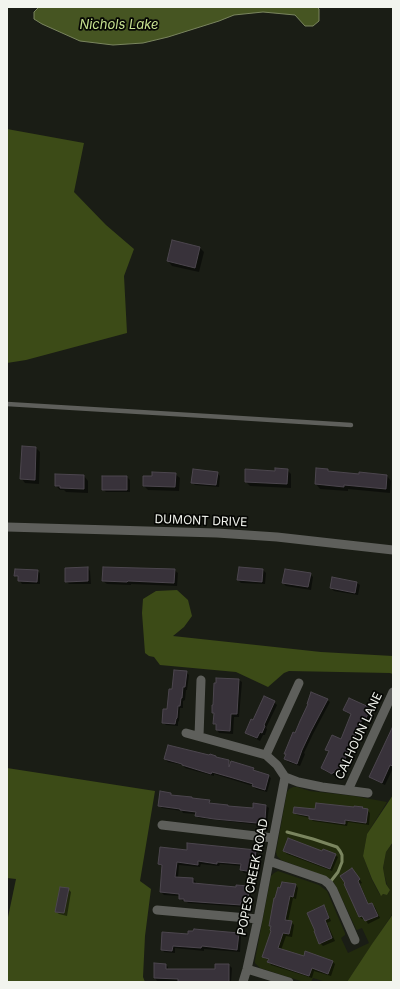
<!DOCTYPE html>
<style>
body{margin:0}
#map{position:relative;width:400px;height:989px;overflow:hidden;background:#1a1d15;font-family:Inter,sans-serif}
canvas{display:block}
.frame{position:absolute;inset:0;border:8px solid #f2f4ee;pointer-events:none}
</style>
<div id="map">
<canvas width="400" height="989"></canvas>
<div class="frame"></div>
</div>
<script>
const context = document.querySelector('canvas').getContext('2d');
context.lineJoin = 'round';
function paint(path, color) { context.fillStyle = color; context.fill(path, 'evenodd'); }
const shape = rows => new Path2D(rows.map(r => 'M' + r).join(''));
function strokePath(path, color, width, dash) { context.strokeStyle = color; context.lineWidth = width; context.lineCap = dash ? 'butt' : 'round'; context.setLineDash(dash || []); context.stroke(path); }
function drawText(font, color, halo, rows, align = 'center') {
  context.font = font + ' Inter,sans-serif'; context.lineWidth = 3.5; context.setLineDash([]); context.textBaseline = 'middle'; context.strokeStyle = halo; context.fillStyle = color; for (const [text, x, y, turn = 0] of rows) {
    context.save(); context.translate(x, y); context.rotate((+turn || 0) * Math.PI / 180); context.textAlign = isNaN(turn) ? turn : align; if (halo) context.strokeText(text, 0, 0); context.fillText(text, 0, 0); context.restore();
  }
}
const green = shape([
 [293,787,297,787,310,791,354,796,387,802,367,834,363,856,372,880,380,895,383,894,387,895,390,890,387,885,383,869,386,852,393,843,393,913,347,982,326,982,313,978,311,982,304,982,260,968,255,963,255,960,271,876,274,873,278,871,319,885,327,891,345,933,345,935,341,938,348,953,369,943,362,928,357,930,356,929,337,888,332,880,311,871,281,860,277,856,276,852,287,792,289,789]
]);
const forest = shape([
 [7,129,84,143,74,192,106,225,134,249,124,276,127,333,26,360,7,363],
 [177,590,188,600,192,616,184,627,173,636,321,652,393,656,393,674,390,673,289,671,284,673,268,687,236,672,160,665,154,657,149,656,145,653,142,613,143,599,156,591],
 [7,768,155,791,140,881,151,889,145,936,143,977,145,982,7,982,7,922,16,879,7,878],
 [393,795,393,842,386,852,383,868,386,884,390,890,387,895,383,894,381,896,372,879,363,856,367,834],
 [393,914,393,982,347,982,372,944]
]);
const water = shape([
 [39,7,317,7,319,9,319,21,313,26,305,26,295,15,263,12,234,15,219,21,168,37,143,43,113,45,80,41,42,24,34,19,34,12,39,7]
]);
const shadow = shape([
 [200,248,204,252,199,272,172,266,168,261],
 [36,448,40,452,39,484,25,483,21,478],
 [317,469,328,470,330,472,360,475,360,473,387,476,391,481,390,493,348,489,348,491,320,489,316,484],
 [287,470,291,474,291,488,250,486,246,482],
 [217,473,220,476,219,487,195,485,192,482],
 [175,474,180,478,179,491,148,490,144,486],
 [84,476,88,481,88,493,66,492,64,490,60,490,56,486],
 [127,477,130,480,130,492,106,492,103,489],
 [88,568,90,571,91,584,69,584,66,581],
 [239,568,263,570,266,573,265,584,241,583,238,580],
 [174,570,178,573,177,586,131,584,131,585,107,584,103,581],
 [37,571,40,573,40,584,22,584,16,576],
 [310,574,313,577,311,590,286,586,283,583],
 [333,578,357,583,360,585,358,595,334,591,331,588],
 [186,672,189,675,187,690,186,690,185,700,183,701,183,708,180,708,179,721,178,722,178,726,166,725,163,722,168,710,173,690],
 [217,679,239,680,242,682,239,717,234,717,233,734,219,733,217,730,217,726,214,724,215,714,213,713],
 [327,700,330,702,313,734,304,753,305,754,300,766,288,762,286,759,287,755,285,753,296,734,309,704],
 [274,702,277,705,266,728,267,729,265,735,263,735,260,741,249,735,246,732,253,721],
 [370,708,373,711,368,722,365,721,354,747,355,749,351,758,350,757,342,773,339,771,337,775,336,774,335,776,325,771,322,768,329,753,326,749,341,741,352,715,347,713,344,710],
 [393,729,393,768,385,785,373,779,370,777],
 [165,759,228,761,231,764,253,769,256,771,268,776,271,778,267,792,256,789,253,786,214,774,214,776,185,768,183,765,168,762],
 [171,794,173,796,209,801,212,804,228,806,229,807,254,809,266,806,269,808,267,823,260,822,260,825,199,818,196,816,196,814,183,813,182,811,162,808,159,805],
 [362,808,364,810,367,810,370,813,369,825,348,822,347,826,313,821,310,818,297,815,294,812],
 [187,851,255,851,258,854,256,874,244,873,241,870,242,866,220,864,219,866,201,864,200,867,179,865,178,878,193,879,196,882,196,884,237,888,248,887,250,888,248,888,247,904,244,904,244,907,188,903,186,901,183,901,180,898,180,896,164,895,161,892,162,867,159,864],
 [284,851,323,852,335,855,338,857,332,871,287,854],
 [355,872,362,883,360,884,369,905,372,904,375,907,380,918,368,924,365,918,362,919,360,917,347,883],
 [296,885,298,888,296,899,293,898,288,921,291,922,294,925,292,937,286,936,281,950,304,958,332,961,335,964,331,976,314,971,312,978,271,965,269,962,269,960,266,959,263,957,272,931,272,927,270,926,281,889],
 [250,888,251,890,251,904,249,904],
 [68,889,71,892,67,916,59,914,56,912],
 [323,907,326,909,331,921,327,923,335,941,323,946,320,943,315,932],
 [238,934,241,936,240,952,204,949,204,951,175,948,175,953,164,952,162,949,189,935],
 [165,964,168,967,168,970,216,970,229,965,232,968,231,982,179,982,179,981,157,981,155,978]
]);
const stream = shape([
 [287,832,313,839,337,847,340,851,342,855,342,862,338,872,331,881]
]);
const building = shape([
 [172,240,200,247,195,268,167,261,172,240],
 [22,446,36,447,35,480,20,479,22,446],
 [275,468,288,469,287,484,245,482,245,469,275,471,275,468],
 [316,468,328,469,328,471,359,474,359,472,387,475,386,489,344,485,344,487,315,484,316,468],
 [193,469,218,472,216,485,191,483,193,469],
 [152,472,176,473,175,487,143,486,143,476,152,476,152,472],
 [55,474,84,475,84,489,60,488,60,486,55,486,55,474],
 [102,476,127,476,127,490,102,490,102,476],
 [88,567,88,581,65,582,65,568,88,567],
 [103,567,175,569,174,583,128,581,127,582,102,581,103,567],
 [239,567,263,569,262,582,237,580,239,567],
 [15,569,38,570,37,582,18,581,18,576,14,576,15,569],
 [285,569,311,573,308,587,282,583,285,569],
 [332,577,357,582,355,593,330,588,332,577],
 [174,670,187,671,185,687,183,687,182,698,181,698,180,706,178,706,177,718,176,719,175,724,162,723,163,709,167,709,169,689,172,689,174,670],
 [216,678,239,679,237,714,231,714,230,731,216,730,216,724,213,724,214,713,212,713,212,705,213,705,214,683,216,683,216,678],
 [311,692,328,699,311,731,302,750,297,764,284,759,286,754,284,754,293,732,295,733,300,721,308,704,307,704,311,692],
 [264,696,275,701,264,725,265,726,262,733,260,732,257,738,245,733,251,719,253,720,264,696],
 [349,698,371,708,365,720,362,719,352,744,353,745,348,756,347,755,339,771,336,769,334,773,333,772,332,774,321,768,329,751,325,750,332,735,341,739,351,714,343,710,349,698],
 [393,726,393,766,390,765,382,783,369,777,393,726],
 [168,745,209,755,210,754,216,756,216,757,229,760,229,767,231,761,254,768,253,770,269,775,265,790,252,786,253,784,233,778,212,772,211,774,182,765,182,764,164,759,168,745],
 [160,791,171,793,171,795,192,797,192,798,210,800,209,803,228,805,228,806,253,808,253,803,266,805,265,820,258,820,257,823,214,819,195,816,196,812,180,810,180,809,158,806,160,791],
 [316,803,354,807,354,806,363,807,362,808,368,809,366,823,345,820,345,824,331,822,309,819,309,816,293,813,294,807,315,809,316,803],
 [288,838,322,851,323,849,336,854,330,869,283,851,288,838],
 [187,843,256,850,254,872,240,870,241,864,217,862,217,864,198,861,198,865,177,862,175,877,193,878,193,883,236,887,236,885,249,886,248,902,241,902,241,905,184,901,184,899,179,899,179,894,160,892,162,865,158,864,160,847,187,850,187,843],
 [352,868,360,879,358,881,368,904,372,903,378,916,365,921,362,916,359,917,344,884,345,883,340,876,352,868],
 [282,882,296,884,293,897,290,896,285,920,292,921,289,934,283,933,278,948,304,956,305,951,333,961,328,974,312,968,309,976,267,962,269,959,262,957,271,931,270,930,271,926,269,926,274,898,275,898,278,887,280,888,282,882],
 [60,887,69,888,64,913,55,912,60,887],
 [324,905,329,918,325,920,332,938,319,944,314,931,315,931,307,913,324,905],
 [194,929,239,933,237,950,202,946,201,948,173,946,172,951,161,950,162,932,188,934,188,931,193,931,194,929],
 [154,963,166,964,166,969,215,969,215,964,229,964,229,982,178,982,178,979,154,978,154,963]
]);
const lane = shape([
 [7,404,223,417,351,425]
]);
const street = shape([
 [7,527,217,533,277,537,393,550],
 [186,733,266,755,277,765,285,777,298,782,322,787,368,793],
 [199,736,201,680],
 [266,755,299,683],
 [348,790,393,692],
 [162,825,273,838],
 [269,861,324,880,329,884,333,890,355,940],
 [157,910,258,919],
 [247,969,289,982],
 [243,982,247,969,258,919,285,777]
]);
const streetNames = [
 ["DUMONT DRIVE",201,521,2],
 ["CALHOUN LANE",359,736,-65],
 ["POPES CREEK ROAD",253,877,-79]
];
const waterNames = [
 ["Nichols Lake",119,25]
];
paint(green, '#222b0d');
paint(forest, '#3c4b17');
paint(water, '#465522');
strokePath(water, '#7a855f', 1);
paint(shadow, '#0007');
strokePath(stream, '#7a855f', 3);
paint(building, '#38323a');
strokePath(building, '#4c464e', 1);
strokePath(lane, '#5e5f5b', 4.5);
strokePath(street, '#5e5f5b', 9);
drawText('12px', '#f2f4ee', '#060704', streetNames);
drawText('italic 13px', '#c6e090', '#060704', waterNames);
</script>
